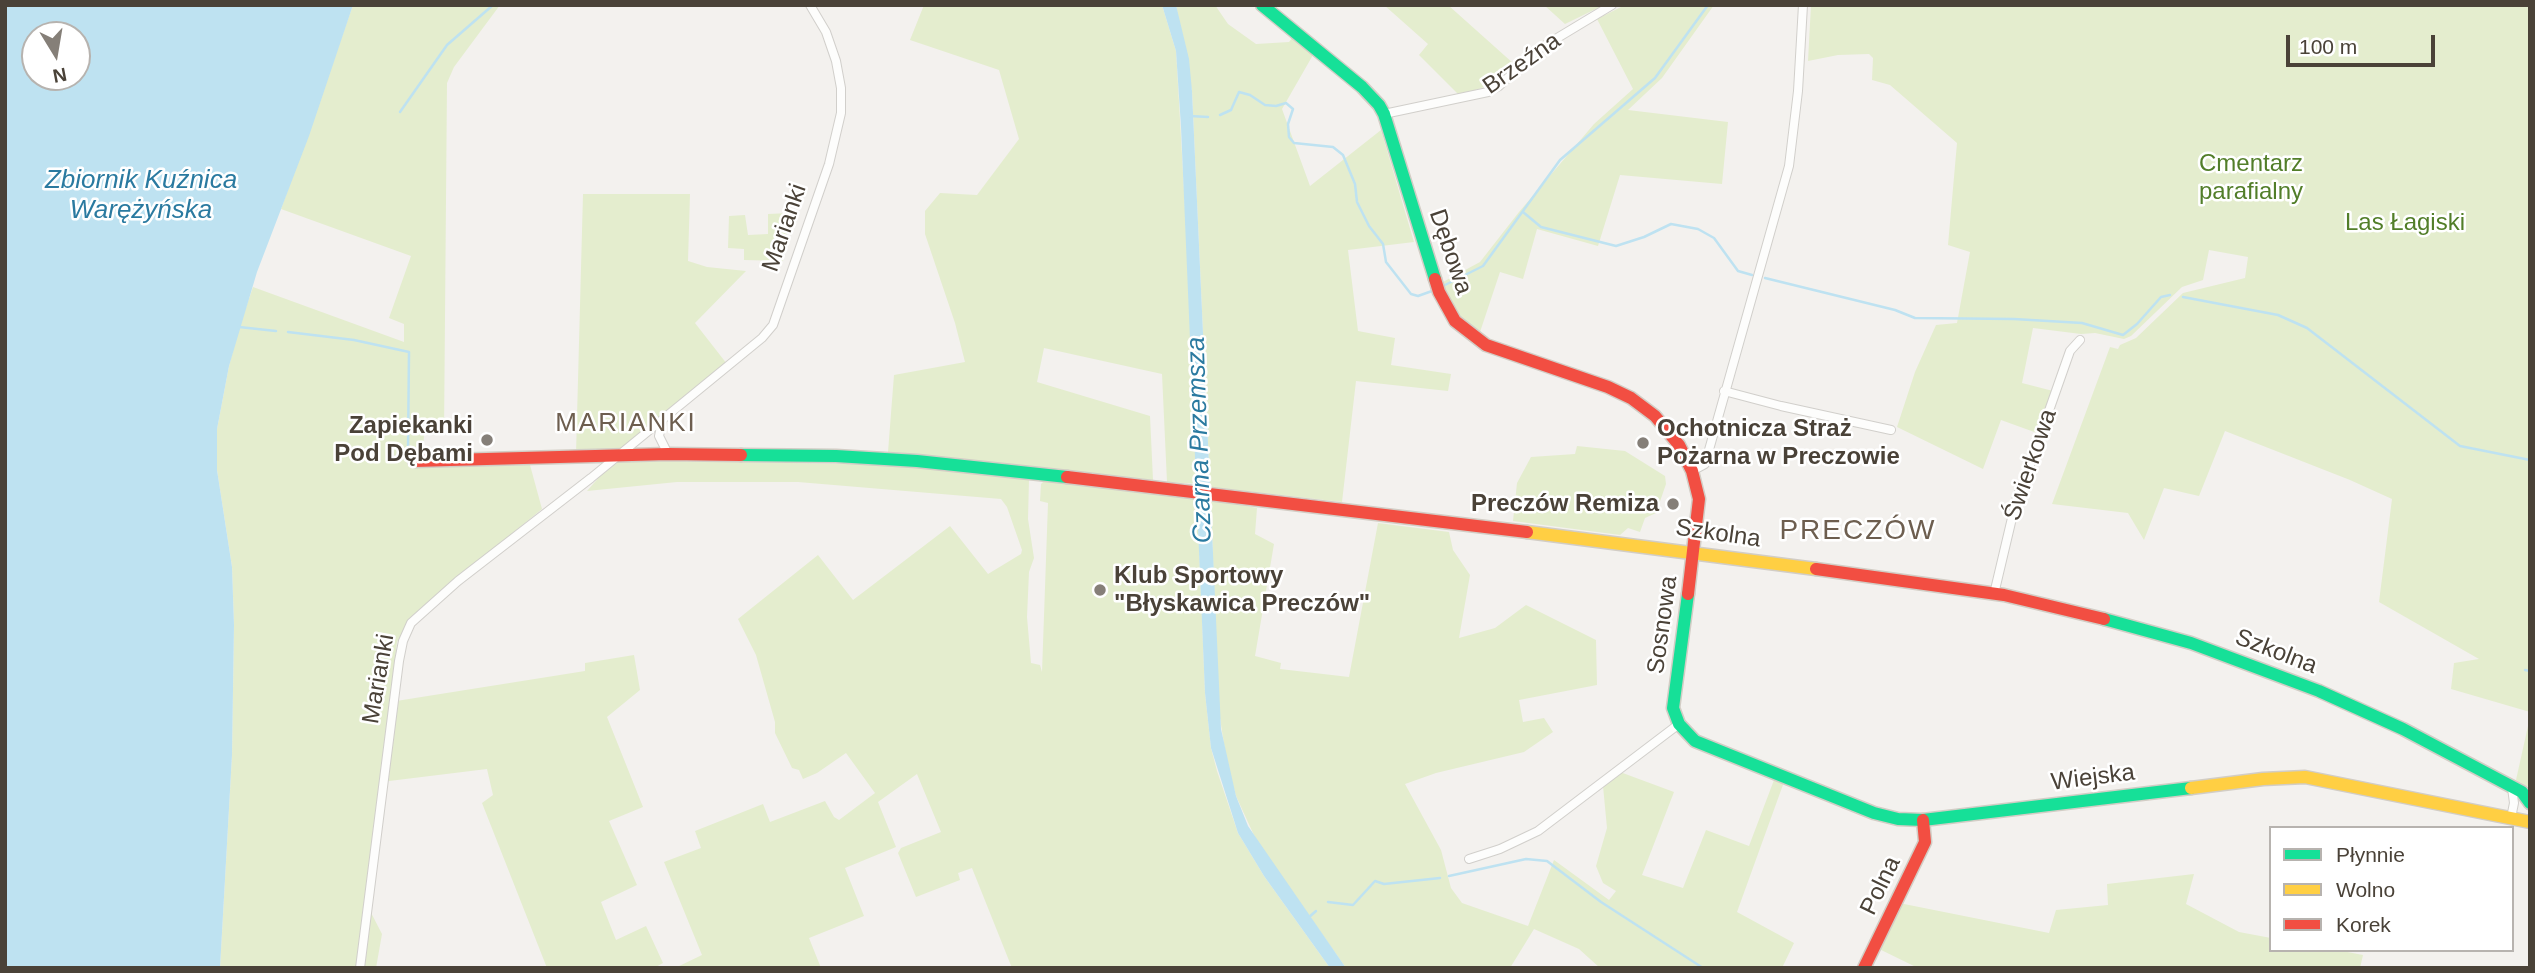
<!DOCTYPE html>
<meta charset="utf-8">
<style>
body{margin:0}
#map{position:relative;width:2535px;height:973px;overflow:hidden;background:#f3f1ee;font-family:Arial,sans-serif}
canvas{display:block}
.frame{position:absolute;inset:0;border:7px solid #4a4238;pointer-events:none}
.legend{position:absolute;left:2269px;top:826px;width:245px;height:126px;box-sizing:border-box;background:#fff;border:2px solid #b7b3af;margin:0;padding:9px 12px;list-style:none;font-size:21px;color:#4a4238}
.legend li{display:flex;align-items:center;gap:14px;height:35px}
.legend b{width:35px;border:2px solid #b7b3af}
.north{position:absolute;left:21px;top:21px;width:70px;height:70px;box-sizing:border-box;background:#fff;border:2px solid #b7b3af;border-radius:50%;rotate:169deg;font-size:19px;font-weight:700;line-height:28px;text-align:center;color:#4a4238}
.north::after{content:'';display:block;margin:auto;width:24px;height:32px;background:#857f78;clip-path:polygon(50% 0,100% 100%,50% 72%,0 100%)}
.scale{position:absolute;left:2286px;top:35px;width:149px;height:32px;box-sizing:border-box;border:4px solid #4a4238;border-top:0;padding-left:9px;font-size:21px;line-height:24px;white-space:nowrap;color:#4a4238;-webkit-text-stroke:5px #fff;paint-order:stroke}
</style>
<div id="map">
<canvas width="2535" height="973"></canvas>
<div class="frame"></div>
<ul class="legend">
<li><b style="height:9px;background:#16e098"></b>Płynnie</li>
<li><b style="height:9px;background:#ffcf43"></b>Wolno</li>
<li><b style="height:9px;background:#f24e42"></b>Korek</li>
</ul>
<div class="north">N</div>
<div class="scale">100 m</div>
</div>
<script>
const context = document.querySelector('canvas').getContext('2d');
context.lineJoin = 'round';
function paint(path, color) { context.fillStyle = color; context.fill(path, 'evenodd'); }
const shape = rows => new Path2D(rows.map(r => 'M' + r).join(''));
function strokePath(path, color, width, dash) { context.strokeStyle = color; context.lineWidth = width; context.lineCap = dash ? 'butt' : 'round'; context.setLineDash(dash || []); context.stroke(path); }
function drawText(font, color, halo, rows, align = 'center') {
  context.font = font + ' Arial,sans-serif'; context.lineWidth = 5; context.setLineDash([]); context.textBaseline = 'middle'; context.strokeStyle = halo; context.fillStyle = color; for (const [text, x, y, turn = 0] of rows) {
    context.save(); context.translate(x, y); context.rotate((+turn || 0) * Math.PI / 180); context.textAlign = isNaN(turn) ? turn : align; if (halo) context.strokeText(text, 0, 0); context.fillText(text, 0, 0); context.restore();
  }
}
const green = shape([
 [353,5,500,5,454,67,447,83,444,434,424,434,423,454,416,458,417,468,530,465,542,509,413,615,397,642,390,702,585,671,585,663,634,655,640,690,607,717,643,807,609,821,637,885,601,902,616,940,646,926,663,963,654,968,547,968,482,803,493,795,487,769,381,782,365,901,382,934,376,968,220,968,232,755,234,625,232,567,217,470,217,429,229,366,239,327,253,287,404,342,404,324,389,318,411,256,281,209],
 [924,5,1162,5,1176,51,1177,67,1191,314,1197,484,1167,482,1162,374,1044,348,1037,382,1150,416,1153,480,888,452,894,375,965,362,955,323,925,234,925,211,940,193,977,195,1019,139,999,70,910,40],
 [1176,5,1215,5,1228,24,1256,44,1289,42,1292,38,1313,55,1282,109,1310,186,1381,130,1414,242,1348,250,1358,331,1395,338,1391,365,1451,374,1448,391,1356,381,1342,502,1210,487,1192,91],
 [1384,5,1448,5,1514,64,1491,85,1459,95,1419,55,1428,44],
 [1544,5,1604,5,1565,24],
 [1625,5,1714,5,1662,78,1628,110,1728,122,1722,184,1620,175,1598,246,1537,229,1523,279,1500,272,1479,335,1448,304,1441,283,1480,262,1519,212,1594,124,1633,89,1597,19],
 [1811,5,2530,5,2530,712,2451,689,2454,663,2479,659,2379,602,2392,499,2350,480,2225,431,2199,496,2164,488,2144,540,2128,513,2052,504,2110,347,2118,349,2120,345,2136,338,2183,293,2245,278,2248,257,2209,250,2203,280,2182,287,2131,336,2124,339,2095,333,2081,334,2033,328,2022,383,2053,391,2037,433,2001,420,1983,469,1897,427,1915,372,1936,325,1957,323,1970,252,1948,245,1957,143,1890,85,1872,80,1873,58,1869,54,1838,55,1808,61],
 [583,194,690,194,688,261,707,267,746,271,695,323,727,364,620,450,576,454],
 [790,213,783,261,744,260,744,249,728,248,729,216,745,215,748,235,768,234,768,214],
 [1577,446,1625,451,1665,476,1666,484,1656,513,1645,518,1640,532,1628,528,1620,535,1513,521,1517,483,1531,457,1575,454],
 [621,460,904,465,1026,475,1029,480,1028,519,1034,558,1029,572,1027,617,1031,663,1040,665,1042,672,1048,503,1040,501,1041,484,1046,479,1197,497,1205,693,1211,748,1217,771,1238,833,1264,876,1330,968,1012,968,972,868,958,873,960,880,916,897,898,853,901,848,941,832,917,774,878,802,896,847,845,868,864,916,809,938,821,968,675,968,702,955,664,862,701,848,695,831,763,804,770,822,825,801,834,817,839,820,875,793,846,753,817,773,803,779,799,770,792,768,775,733,775,722,756,655,738,619,818,555,853,600,950,526,988,574,1021,554,1022,550,1007,507,1001,499,798,482,677,482,587,491,601,475],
 [1211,499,1257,508,1255,534,1274,544,1255,656,1281,663,1280,669,1349,677,1378,523,1449,532,1453,550,1470,575,1459,638,1495,628,1526,605,1596,640,1597,685,1519,700,1523,722,1544,718,1553,732,1524,752,1436,773,1405,784,1441,850,1451,888,1462,903,1528,926,1554,860,1609,900,1616,891,1603,883,1596,866,1607,828,1603,786,1620,772,1674,792,1642,875,1683,888,1706,830,1749,846,1774,780,1784,782,1737,912,1794,943,1782,968,1600,968,1579,949,1534,929,1510,968,1346,968,1258,844,1236,796,1227,764,1218,705],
 [2530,717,2530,788,2516,780],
 [2194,874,2186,904,2239,932,2271,938,2271,950,2337,950,2363,955,2360,968,1918,968,1875,947,1899,903,2049,933,2056,910,2108,905,2107,884]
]);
const water = shape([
 [5,5,353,5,309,136,257,272,229,366,217,429,217,470,232,567,234,625,232,755,220,968,5,968],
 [35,35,77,35,77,77,35,77],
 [1162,5,1176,5,1189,59,1192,91,1221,729,1236,796,1248,826,1346,968,1330,968,1264,876,1238,833,1211,748,1205,693,1181,127,1176,51]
]);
const stream = shape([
 [400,112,447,45,493,5],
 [1220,115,1231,110,1239,92,1250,95,1265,105,1276,106,1286,103,1293,109,1288,124,1289,137,1294,143,1333,147,1343,155,1355,184,1357,202,1369,226,1383,244,1386,262,1411,294,1418,296,1432,291],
 [1190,116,1208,117],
 [1523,212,1541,227,1616,246,1644,237,1671,224,1698,229,1714,238,1738,271,1752,275],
 [1765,278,1895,310,1915,318,2014,319,2082,323,2123,335,2137,324,2161,297,2170,295],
 [1441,287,1483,266,1560,160,1655,78,1708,5],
 [2183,297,2278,315,2307,328,2460,446,2530,460],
 [239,327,276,331],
 [288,332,354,340,409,352,408,449],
 [2525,670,2530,671],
 [1449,876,1526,859,1547,861,1601,902,1703,968],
 [1328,902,1353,905,1375,881,1384,884,1440,878],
 [1308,918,1316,911]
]);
const street = shape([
 [1384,114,1488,92,1499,86,1539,49,1612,5],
 [1724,391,1781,406,1891,430],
 [662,422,659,436,668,454],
 [1692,471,1705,464,1789,166,1798,91,1803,5],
 [1994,594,2017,497,2026,476,2070,351,2080,340],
 [2511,818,2514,803,2512,788],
 [1469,859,1500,849,1538,831,1679,724],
 [360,968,399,661,403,641,411,623,458,581,591,478,762,338,773,325,829,164,841,113,841,88,836,61,826,32,810,5]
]);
const fast = shape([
 [1262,5,1362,87,1379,105,1384,114,1435,279],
 [741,455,836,456,917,461,1067,477],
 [1688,594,1673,708,1679,724,1695,741,1874,813,1898,819,1923,820,2191,788],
 [2104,619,2191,643,2319,691,2403,729,2522,792,2530,803]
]);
const slow = shape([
 [1527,532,1816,569],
 [2191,788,2263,779,2305,777,2530,822]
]);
const jam = shape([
 [1435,279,1439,292,1455,321,1486,345,1608,387,1631,398,1655,416,1679,445,1692,471,1699,499,1688,594],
 [414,461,668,454,741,455],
 [1067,477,1527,532],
 [1816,569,2004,595,2104,619],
 [1864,968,1925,842,1923,820]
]);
const markers = [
 [487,440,7,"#857f78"],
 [1643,443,7,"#857f78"],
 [1673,504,7,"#857f78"],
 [1100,590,7,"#857f78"]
];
const streetNames = [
 ["Brzeźna",1522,64,-35],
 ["Marianki",785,228,-71],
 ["Dębowa",1450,252,71],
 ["Świerkowa",2031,465,-71],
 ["Szkolna",1718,534,8],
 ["Sosnowa",1663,625,-82],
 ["Szkolna",2276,652,21],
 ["Marianki",379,679,-80],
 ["Wiejska",2093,778,-7],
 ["Polna",1881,886,-64]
];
const parkNames = [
 ["Cmentarz",2251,164],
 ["parafialny",2251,192],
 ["Las Łagiski",2405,223]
];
const poiNames = [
 ["Zapiekanki",473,426],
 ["Pod Dębami",473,454],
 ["Ochotnicza Straż",1657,429,"left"],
 ["Pożarna w Preczowie",1657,457,"left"],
 ["Preczów Remiza",1659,504],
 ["Klub Sportowy",1114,576,"left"],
 ["\"Błyskawica Preczów\"",1114,604,"left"]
];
const waterNames = [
 ["Zbiornik Kuźnica",141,181],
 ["Warężyńska",141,211],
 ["Czarna Przemsza",1200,440,-92]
];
const neighbourhoodNames = [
 ["MARIANKI",626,424]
];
const quarterNames = [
 ["PRECZÓW",1858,531]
];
paint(green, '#e4edce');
paint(water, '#bee2f1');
strokePath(stream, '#bee2f1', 2.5);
strokePath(street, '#d1cfcb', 10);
strokePath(fast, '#d2cdc5', 15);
strokePath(slow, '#d2cdc5', 15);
strokePath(jam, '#d2cdc5', 15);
strokePath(street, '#fdfdfc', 8);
strokePath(fast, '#16e098', 12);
strokePath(slow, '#ffcf43', 12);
strokePath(jam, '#f24e42', 12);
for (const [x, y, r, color] of markers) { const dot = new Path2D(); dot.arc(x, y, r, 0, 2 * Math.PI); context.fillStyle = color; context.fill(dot); strokePath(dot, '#fff', 2.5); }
drawText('24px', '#4a4238', '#fff', streetNames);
drawText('24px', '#527e29', '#fff', parkNames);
drawText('bold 24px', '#4a4238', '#fff', poiNames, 'right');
drawText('italic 26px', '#2a7aa0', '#fff', waterNames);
context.letterSpacing = '2px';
drawText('26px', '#6d5e4f', '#fff', neighbourhoodNames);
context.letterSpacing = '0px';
context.letterSpacing = '2px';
drawText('28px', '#6d5e4f', '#fff', quarterNames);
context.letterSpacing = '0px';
</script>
